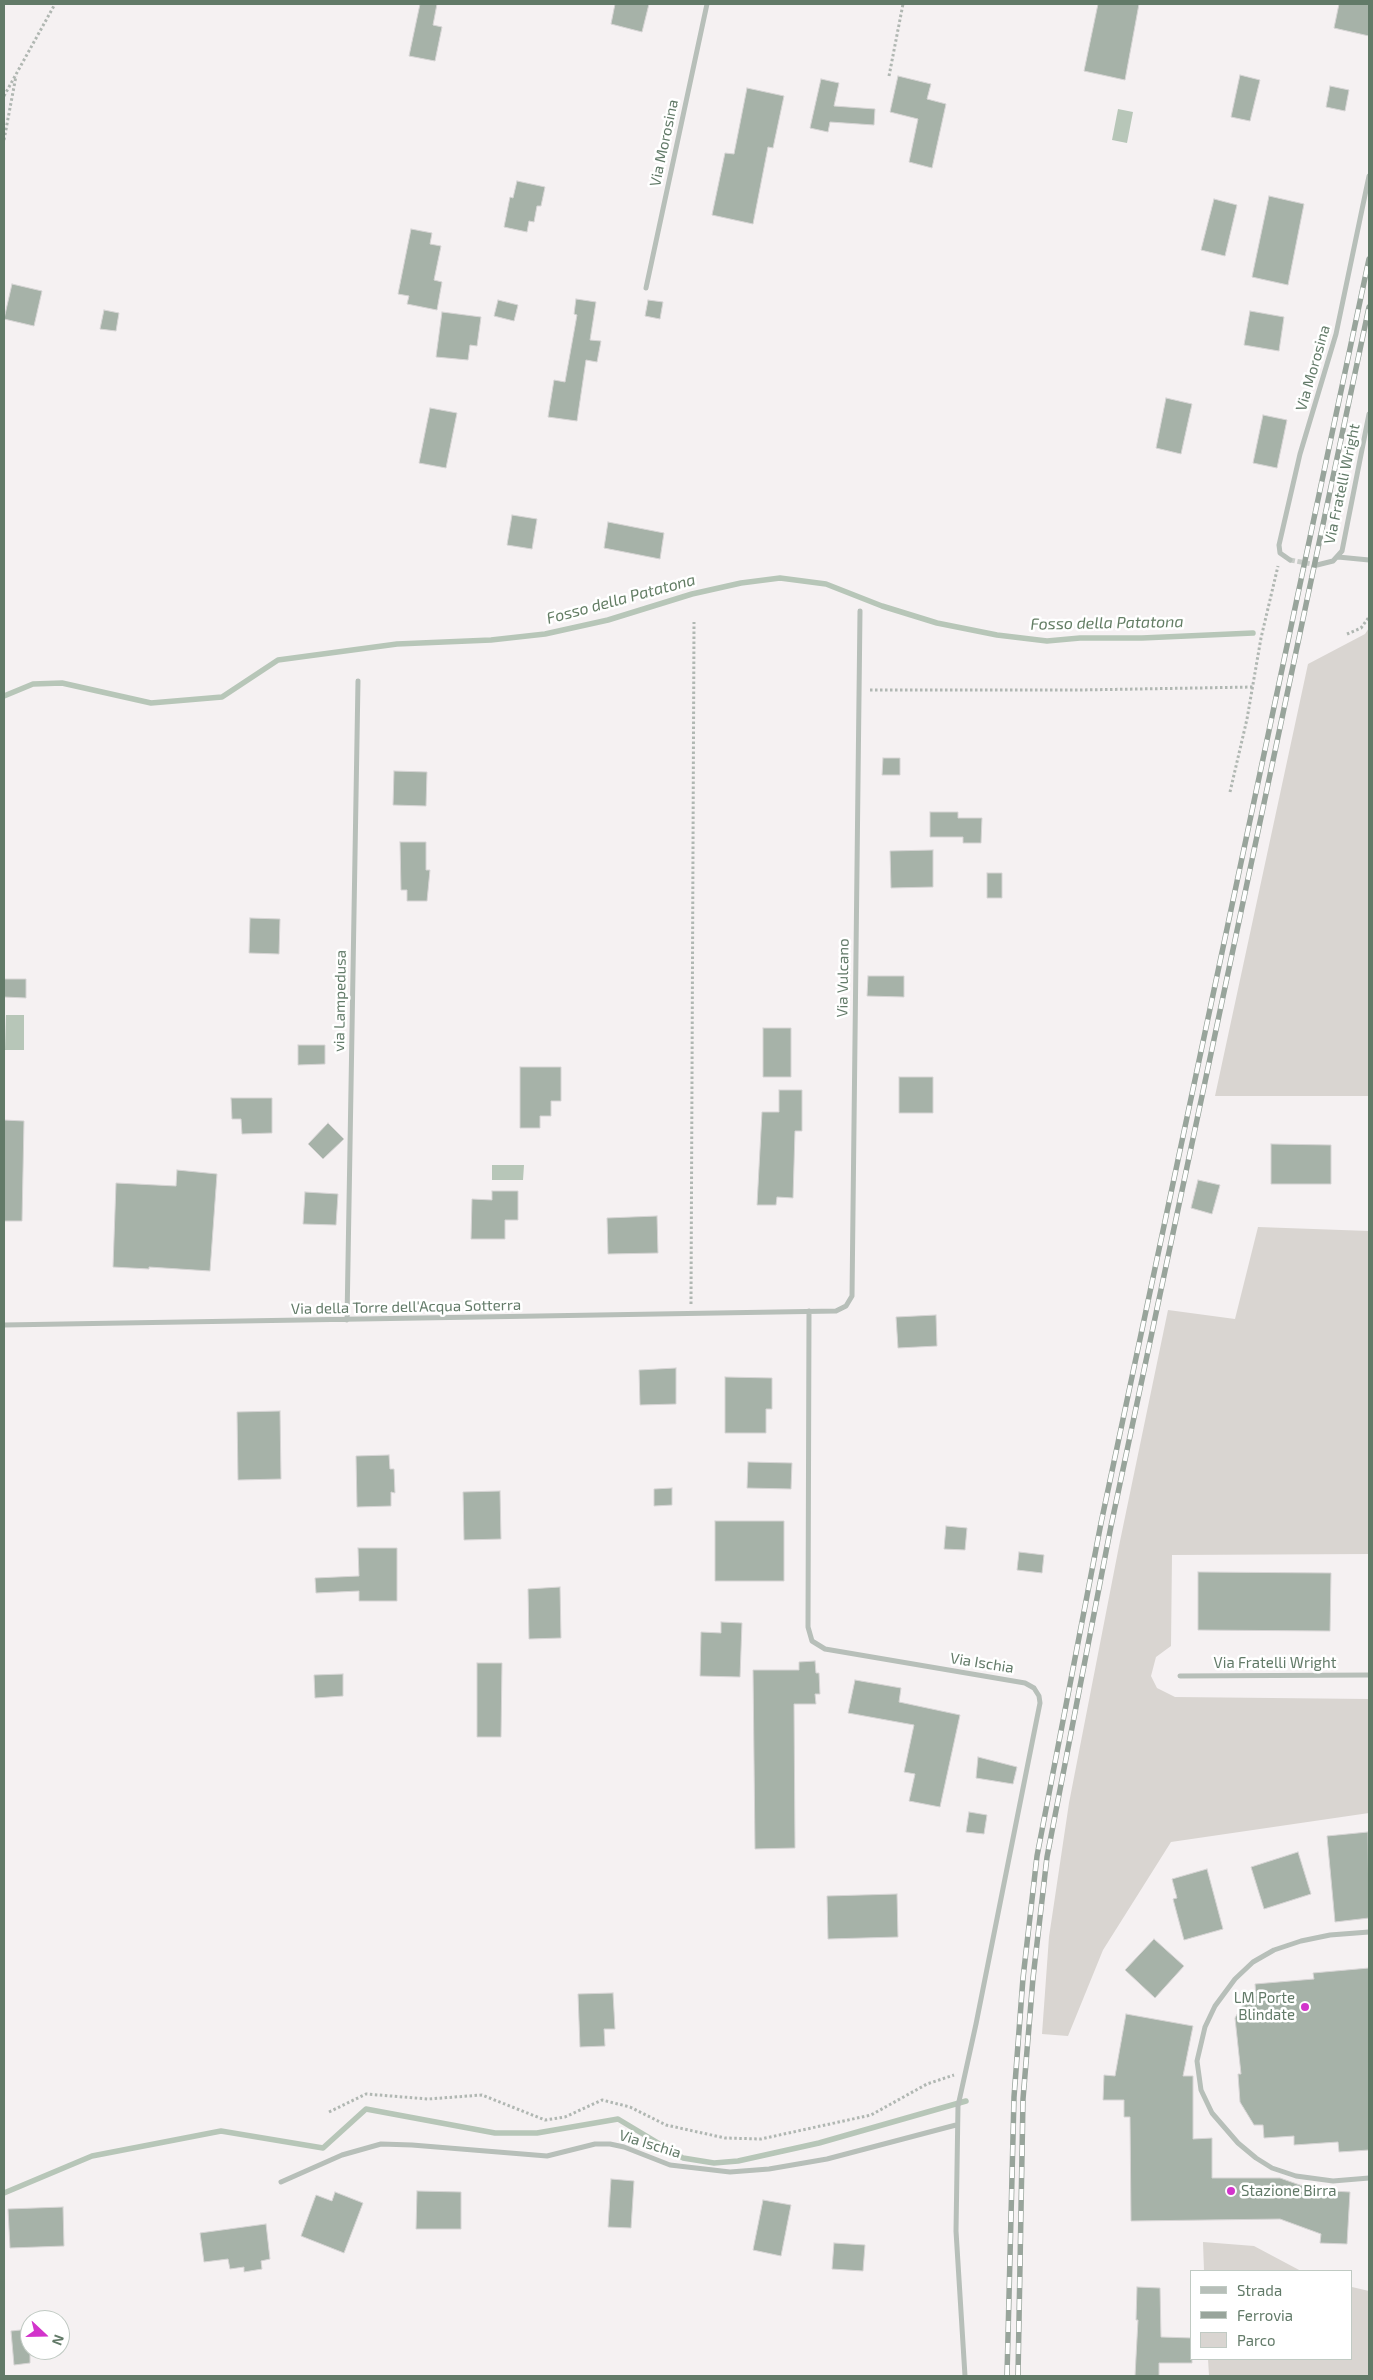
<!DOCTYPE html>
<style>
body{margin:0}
#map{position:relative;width:1373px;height:2380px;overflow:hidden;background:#f5f1f2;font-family:"Exo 2",sans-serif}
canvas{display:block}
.frame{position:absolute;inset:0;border:5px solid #627a68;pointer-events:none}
.legend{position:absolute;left:1190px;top:2270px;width:162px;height:90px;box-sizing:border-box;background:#fff;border:1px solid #c0cac3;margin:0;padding:6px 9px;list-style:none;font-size:15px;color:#627a68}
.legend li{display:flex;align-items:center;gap:10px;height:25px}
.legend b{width:25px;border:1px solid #c0cac3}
.north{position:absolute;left:20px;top:2310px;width:50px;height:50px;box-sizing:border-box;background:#fff;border:1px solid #c0cac3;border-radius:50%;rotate:111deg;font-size:14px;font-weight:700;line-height:20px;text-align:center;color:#627a68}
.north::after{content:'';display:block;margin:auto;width:18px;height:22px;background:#d234cb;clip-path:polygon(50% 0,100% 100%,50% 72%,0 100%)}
</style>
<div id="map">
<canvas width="1373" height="2380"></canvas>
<div class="frame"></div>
<ul class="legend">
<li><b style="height:6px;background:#b7bfb9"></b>Strada</li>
<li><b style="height:6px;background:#98a49b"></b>Ferrovia</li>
<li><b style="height:14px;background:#d9d5d1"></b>Parco</li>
</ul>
<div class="north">N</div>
</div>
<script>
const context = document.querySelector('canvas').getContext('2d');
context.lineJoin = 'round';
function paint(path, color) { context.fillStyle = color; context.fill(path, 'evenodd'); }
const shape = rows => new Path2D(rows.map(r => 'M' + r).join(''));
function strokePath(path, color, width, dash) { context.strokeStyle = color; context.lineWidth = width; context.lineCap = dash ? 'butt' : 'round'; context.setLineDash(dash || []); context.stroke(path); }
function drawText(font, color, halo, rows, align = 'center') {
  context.font = font + ' "Exo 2",sans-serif'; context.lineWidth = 5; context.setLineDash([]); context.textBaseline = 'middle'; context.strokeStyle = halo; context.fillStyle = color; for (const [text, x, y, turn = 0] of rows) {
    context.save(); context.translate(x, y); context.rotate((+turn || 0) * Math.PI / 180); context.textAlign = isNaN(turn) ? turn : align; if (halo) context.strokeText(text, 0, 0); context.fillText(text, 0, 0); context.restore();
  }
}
const green = shape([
 [1369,628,1369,1096,1215,1096,1308,664,1365,634],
 [1258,1227,1369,1231,1369,1554,1172,1555,1171,1646,1156,1657,1151,1676,1157,1688,1175,1697,1369,1699,1369,1813,1171,1842,1103,1950,1068,2036,1042,2034,1049,1937,1069,1803,1119,1546,1168,1310,1235,1319],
 [1203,2242,1254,2246,1301,2271,1204,2271],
 [1352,2287,1369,2291,1369,2376,1209,2376,1208,2359,1352,2359]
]);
const water = shape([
 [1118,109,1133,112,1127,143,1112,140],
 [6,1015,24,1015,24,1050,5,1050],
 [492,1165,524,1165,523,1180,492,1180]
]);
const stream = shape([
 [4,696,33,684,62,683,151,703,222,697,278,660,397,644,491,640,545,634,608,620,692,594,741,583,780,578,826,584,882,606,937,623,997,635,1047,641,1080,638,1142,638,1253,633],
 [4,2193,92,2156,221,2131,323,2148,366,2109,495,2133,537,2133,618,2119,683,2158,714,2163,738,2161,819,2143,966,2101]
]);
const building = shape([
 [420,4,437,4,433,25,442,27,435,61,409,56,420,4],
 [615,4,649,4,642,32,611,24,615,4],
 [1098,4,1139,4,1125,80,1084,71,1098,4],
 [1339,4,1369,4,1369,36,1334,28,1339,4],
 [1240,75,1260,80,1250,121,1231,117,1240,75],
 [898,76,931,84,927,99,946,104,932,168,909,162,918,119,890,112,898,76],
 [821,79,839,83,834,106,875,109,874,125,830,122,828,132,810,128,821,79],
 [1330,86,1349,90,1345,111,1326,107,1330,86],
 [747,88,784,96,773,148,768,147,753,224,712,215,725,153,734,154,747,88],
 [517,181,545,187,541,206,537,206,534,222,529,221,527,232,504,227,510,197,513,198,517,181],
 [1269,196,1304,204,1288,285,1252,277,1269,196],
 [1214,199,1237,205,1225,256,1201,250,1214,199],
 [411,229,432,233,430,244,441,246,434,280,442,282,437,310,407,304,409,296,398,294,411,229],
 [12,284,42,291,34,326,4,319,12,284],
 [576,299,596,302,590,340,601,341,597,362,586,360,577,421,548,417,554,380,565,382,577,315,574,314,576,299],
 [498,300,518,305,514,321,494,316,498,300],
 [648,300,663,302,660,319,645,316,648,300],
 [104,310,119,313,116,331,100,329,104,310],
 [1250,311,1284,317,1279,351,1244,345,1250,311],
 [442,312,481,317,477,346,470,345,468,360,436,357,442,312],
 [1166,398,1192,404,1181,454,1156,448,1166,398],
 [430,408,457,413,446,468,419,463,430,408],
 [1263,415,1287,420,1277,468,1253,463,1263,415],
 [512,515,537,519,532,549,507,545,512,515],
 [608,522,664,533,660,559,604,548,608,522],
 [883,758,900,758,900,775,882,775,883,758],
 [394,771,427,772,426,806,393,805,394,771],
 [930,812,958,812,958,818,982,818,981,843,963,843,963,837,930,837,930,812],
 [400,842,426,842,426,870,430,870,427,901,407,901,407,890,401,890,400,842],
 [933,850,933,887,891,888,890,851,933,850],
 [987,873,1002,873,1002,898,987,898,987,873],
 [250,918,280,919,279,954,249,953,250,918],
 [868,976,904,976,904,997,867,996,868,976],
 [4,979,26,979,26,998,4,997,4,979],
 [763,1028,791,1028,791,1077,763,1077,763,1028],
 [298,1045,325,1045,325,1064,298,1065,298,1045],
 [520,1067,561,1067,561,1101,551,1101,551,1116,540,1116,540,1128,520,1128,520,1067],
 [899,1077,933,1077,933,1113,899,1113,899,1077],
 [779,1090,802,1090,802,1131,795,1131,793,1198,777,1197,776,1205,757,1205,762,1112,779,1112,779,1090],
 [231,1098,272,1098,272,1133,242,1134,241,1119,232,1119,231,1098],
 [4,1120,24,1121,22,1221,4,1221,4,1120],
 [328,1123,344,1139,323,1159,308,1144,328,1123],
 [1271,1144,1331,1145,1331,1184,1271,1184,1271,1144],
 [177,1170,217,1174,210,1271,149,1267,149,1269,113,1267,116,1183,176,1186,177,1170],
 [1198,1180,1220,1185,1212,1214,1191,1208,1198,1180],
 [492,1191,518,1191,518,1220,505,1220,505,1239,471,1239,472,1199,492,1200,492,1191],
 [305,1192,338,1194,336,1225,303,1224,305,1192],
 [657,1216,658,1253,608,1254,607,1218,657,1216],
 [936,1315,937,1346,898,1348,896,1317,936,1315],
 [676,1368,676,1404,640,1405,639,1370,676,1368],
 [725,1377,772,1378,772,1409,766,1409,766,1433,725,1433,725,1377],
 [280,1411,281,1479,238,1480,237,1412,280,1411],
 [389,1455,390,1469,394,1469,395,1493,391,1492,391,1506,357,1507,356,1456,389,1455],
 [748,1462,792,1463,791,1489,747,1488,748,1462],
 [672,1488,672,1505,654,1506,654,1489,672,1488],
 [500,1491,501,1539,464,1540,463,1492,500,1491],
 [715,1521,784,1521,784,1581,715,1581,715,1521],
 [946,1526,967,1528,965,1550,944,1549,946,1526],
 [358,1548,397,1548,397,1601,359,1601,359,1591,316,1593,315,1578,359,1576,358,1548],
 [1019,1552,1044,1555,1042,1573,1017,1570,1019,1552],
 [1198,1572,1331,1573,1330,1631,1198,1630,1198,1572],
 [560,1587,561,1638,529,1639,528,1589,560,1587],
 [721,1622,742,1623,740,1677,700,1676,701,1632,721,1633,721,1622],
 [815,1661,816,1673,819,1673,820,1694,815,1694,816,1704,794,1704,795,1848,755,1849,753,1670,799,1670,799,1662,815,1661],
 [477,1663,502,1663,501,1737,477,1737,477,1663],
 [343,1674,343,1696,315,1698,314,1675,343,1674],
 [855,1680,901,1688,899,1702,960,1715,940,1807,909,1801,915,1774,904,1772,914,1725,848,1713,855,1680],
 [978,1757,1017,1767,1013,1784,976,1778,978,1757],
 [969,1812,987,1815,984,1834,966,1832,969,1812],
 [1368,1832,1369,1918,1335,1922,1327,1836,1368,1832],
 [1298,1852,1311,1894,1264,1909,1251,1867,1298,1852],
 [1207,1869,1223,1929,1184,1940,1173,1899,1177,1898,1172,1879,1207,1869],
 [897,1894,898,1937,828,1939,827,1896,897,1894],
 [1154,1939,1184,1966,1155,1998,1125,1970,1154,1939],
 [1369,1968,1369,2150,1339,2152,1338,2142,1294,2145,1294,2136,1264,2138,1263,2125,1254,2125,1240,2102,1238,2074,1241,2074,1235,2018,1247,1997,1256,1996,1255,1984,1314,1979,1313,1973,1369,1968],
 [613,1993,615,2029,604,2029,605,2046,580,2047,578,1994,613,1993],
 [1126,2014,1193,2026,1183,2076,1193,2076,1193,2139,1212,2138,1212,2178,1280,2178,1314,2190,1350,2192,1347,2244,1320,2243,1321,2234,1280,2219,1131,2221,1130,2117,1124,2117,1124,2100,1103,2100,1104,2075,1115,2076,1126,2014],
 [611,2179,634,2181,631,2228,608,2227,611,2179],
 [417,2191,461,2192,461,2229,416,2229,417,2191],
 [335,2192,363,2203,344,2253,301,2236,316,2195,332,2201,335,2192],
 [763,2200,791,2205,781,2256,753,2250,763,2200],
 [63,2207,64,2246,10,2248,8,2209,63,2207],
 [266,2224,270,2259,261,2261,262,2269,244,2272,244,2267,230,2269,228,2259,204,2262,200,2233,266,2224],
 [834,2243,865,2245,863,2271,832,2269,834,2243],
 [1137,2287,1160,2288,1161,2337,1192,2338,1192,2363,1159,2363,1159,2376,1135,2376,1138,2320,1136,2320,1137,2287],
 [30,2329,30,2363,14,2365,11,2331,30,2329]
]);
const minorTunnel = shape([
 [1290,560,1317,565]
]);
const path = shape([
 [889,76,903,4],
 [4,96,55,4],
 [4,140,16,76],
 [1347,634,1361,628,1369,617],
 [870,690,1080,690,1253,687],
 [1230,792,1247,719,1261,638,1278,566],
 [691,1304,694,622],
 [329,2112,366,2094,428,2099,482,2095,545,2120,565,2117,602,2100,630,2107,666,2125,725,2138,761,2139,871,2115,927,2084,954,2075]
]);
const minor = shape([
 [646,288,707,4],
 [1338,557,1369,560],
 [1290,560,1280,553,1279,545,1300,454,1336,334,1369,176],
 [1317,565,1333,561,1342,551,1369,414],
 [809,1311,808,1627,812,1641,825,1649,1025,1683,1034,1688,1039,1696,1040,1703,976,2024,958,2106,956,2231,965,2376],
 [347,1320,358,681],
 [4,1325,836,1311,846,1306,852,1296,860,611],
 [1180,1676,1369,1675],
 [1369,1932,1330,1935,1301,1941,1274,1950,1253,1962,1235,1979,1215,2006,1205,2027,1197,2061,1201,2090,1212,2113,1238,2143,1256,2158,1272,2168,1296,2176,1333,2181,1369,2178],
 [281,2182,342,2155,381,2144,412,2145,547,2156,595,2144,610,2144,624,2147,670,2165,730,2172,769,2169,827,2159,956,2125]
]);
const rail = shape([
 [1007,2376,1014,2097,1023,1978,1037,1856,1101,1523,1369,259],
 [1018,2376,1023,2099,1033,1978,1047,1857,1111,1526,1369,307]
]);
const markers = [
 [1305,2007,5,"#d234cb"],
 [1231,2191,5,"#d234cb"]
];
const streetNames = [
 ["Via Morosina",664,143,-78],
 ["Via Morosina",1313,368,-74],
 ["Via Fratelli Wright",1342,484,-78],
 ["Via Vulcano",843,978,-89],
 ["via Lampedusa",340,1001,-89],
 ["Via della Torre dell'Acqua Sotterra",406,1307,-1],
 ["Via Ischia",982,1663,9],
 ["Via Fratelli Wright",1275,1663],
 ["Via Ischia",650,2144,17]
];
const poiNames = [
 ["LM Porte",1295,1998],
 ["Blindate",1295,2015],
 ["Stazione Birra",1241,2191,"left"]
];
const waterNames = [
 ["Fosso della Patatona",621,599,-15],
 ["Fosso della Patatona",1107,623,-1]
];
paint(green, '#d9d5d1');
paint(water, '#b7c6b8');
strokePath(stream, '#b7c6b8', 5.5);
paint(building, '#a6b2a8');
strokePath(building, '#d6d4d4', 1);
strokePath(minorTunnel, '#c9cdc9', 5, [5, 2.5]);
strokePath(path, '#b0b7b2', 3, [2.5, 2.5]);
strokePath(minor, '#b7bfb9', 5);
strokePath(rail, '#98a49b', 5.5);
strokePath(rail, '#fff', 4, [11]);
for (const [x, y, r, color] of markers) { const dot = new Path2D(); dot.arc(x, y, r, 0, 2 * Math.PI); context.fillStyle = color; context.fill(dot); strokePath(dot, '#fff', 2); }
drawText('15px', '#627a68', '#fff', streetNames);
drawText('15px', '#627a68', '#fff', poiNames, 'right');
drawText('italic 16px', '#637d64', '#fff', waterNames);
</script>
